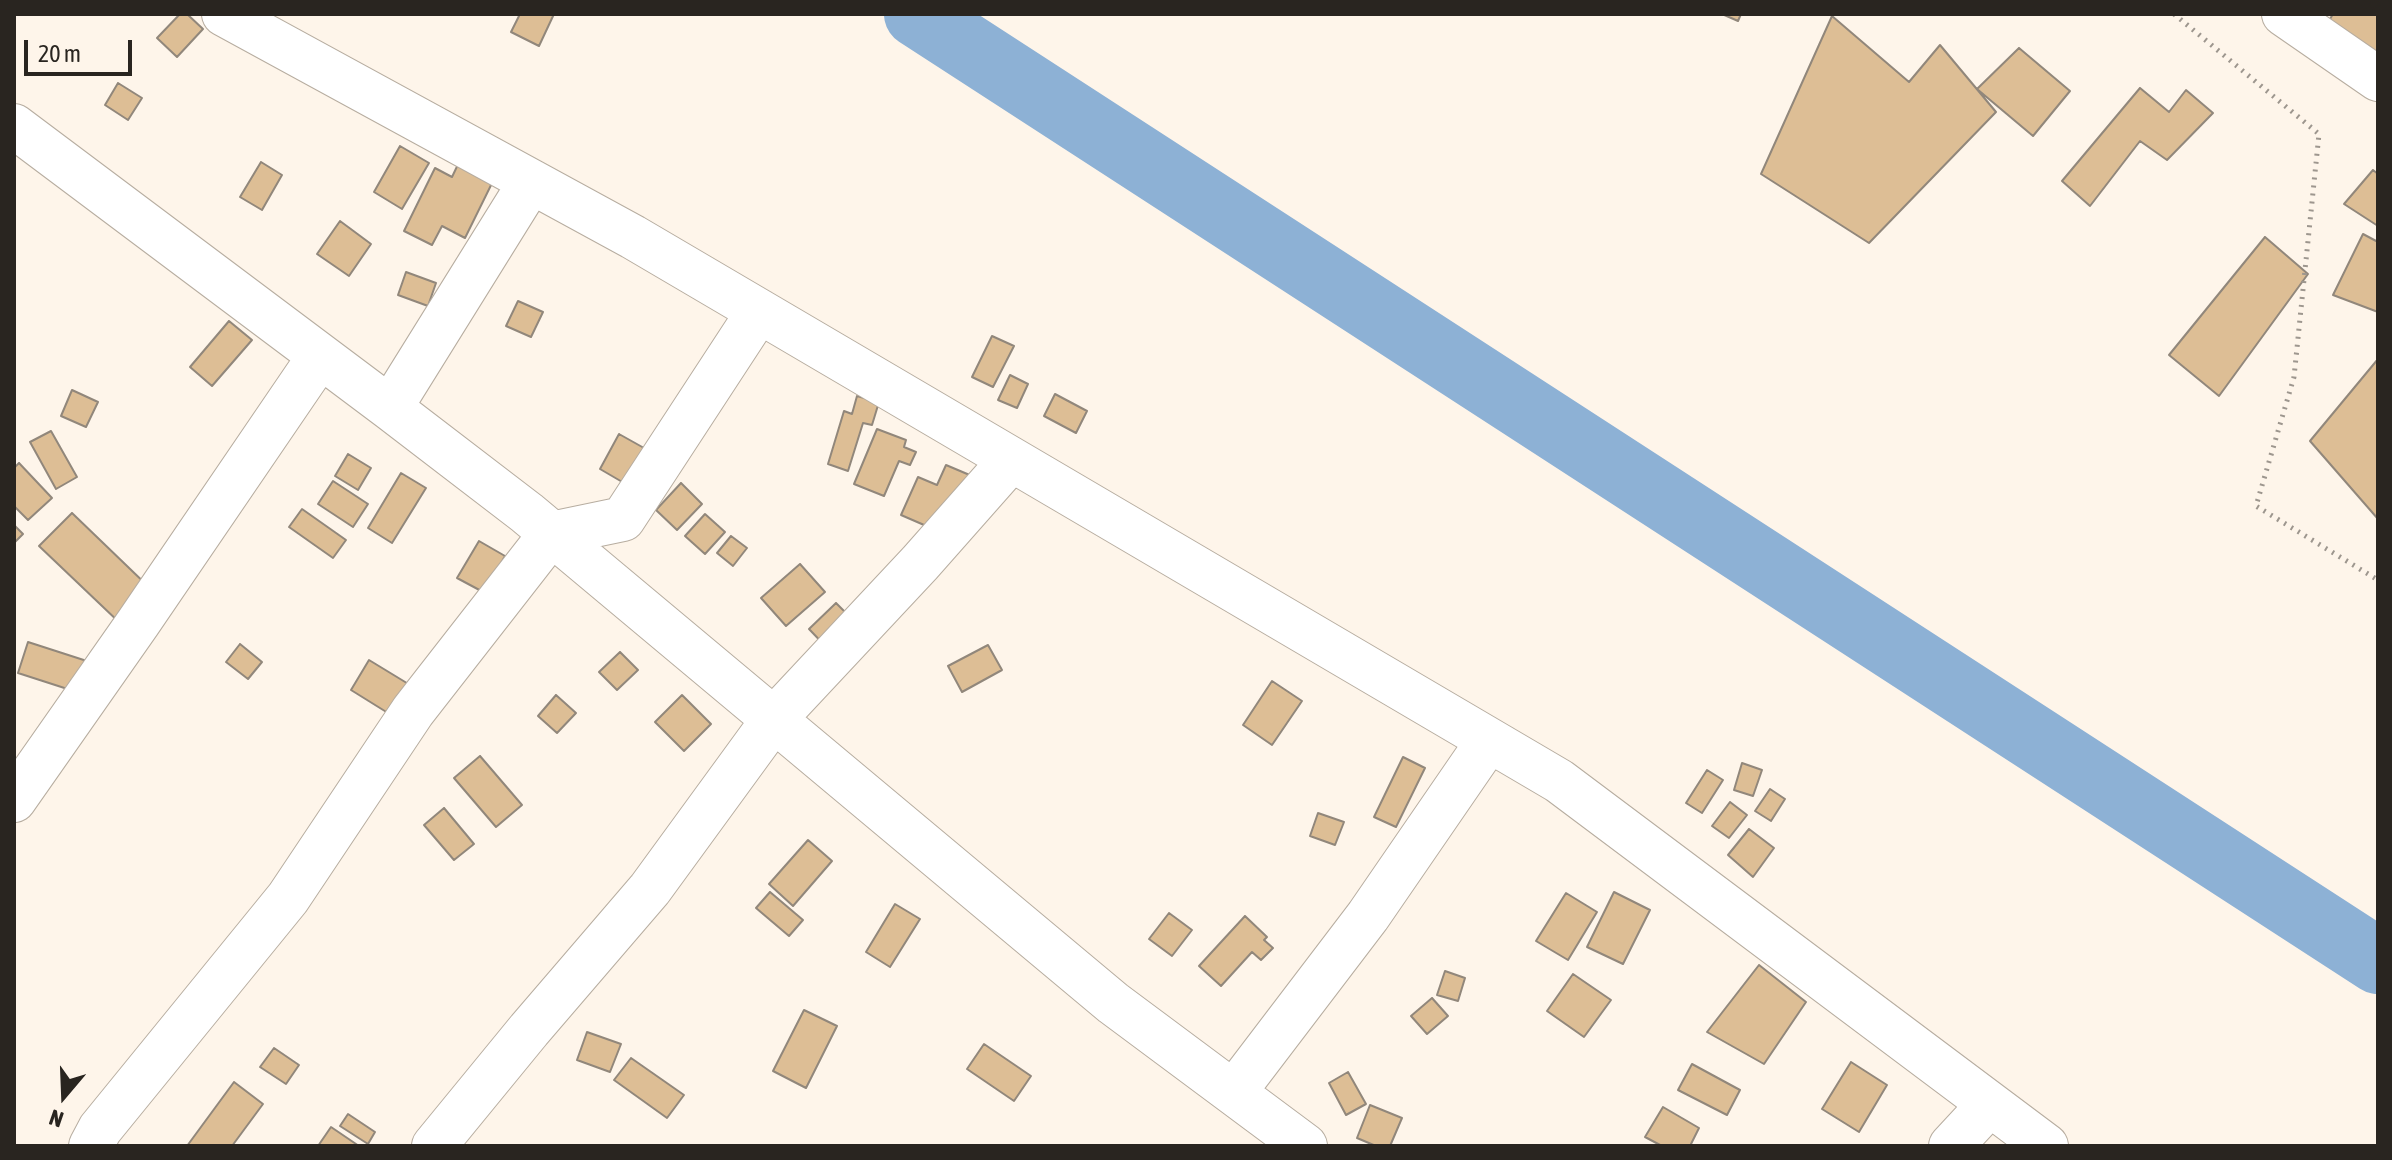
<!DOCTYPE html>
<style>
body{margin:0}
#map{position:relative;width:2392px;height:1160px;overflow:hidden;background:#fef5ea;font-family:"Asap Condensed",sans-serif}
canvas{display:block}
.frame{position:absolute;inset:0;border:16px solid #292520;pointer-events:none}
.north{position:absolute;left:24px;top:1056px;width:80px;height:80px;-webkit-text-stroke:6px #fef5ea;paint-order:stroke;rotate:199deg;font-size:22px;font-weight:700;line-height:32px;text-align:center;color:#292520}
.north::after{content:'';display:block;margin:auto;width:28px;height:36px;background:#292520;clip-path:polygon(50% 0,100% 100%,50% 72%,0 100%)}
.scale{position:absolute;left:24px;top:40px;width:108px;height:36px;box-sizing:border-box;border:4px solid #292520;border-top:0;padding-left:10px;font-size:24px;line-height:28px;white-space:nowrap;color:#292520;-webkit-text-stroke:6px #fef5ea;paint-order:stroke}
</style>
<div id="map">
<canvas width="2392" height="1160"></canvas>
<div class="frame"></div>
<div class="north">N</div>
<div class="scale">20 m</div>
</div>
<script>
const context = document.querySelector('canvas').getContext('2d');
context.lineJoin = 'round';
const shape = rows => new Path2D(rows.map(r => 'M' + r).join(''));
function strokePath(path, color, width, dash) { context.strokeStyle = color; context.lineWidth = width; context.lineCap = dash ? 'butt' : 'round'; context.setLineDash(dash || []); context.stroke(path); }
function paint(path, color) { context.fillStyle = color; context.fill(path, 'evenodd'); }
const river = shape([
 [917,14,2378,961]
]);
const building = shape([
 [180,14,187,14,203,29,177,57,157,38,180,14],
 [520,14,554,14,539,46,511,32,520,14],
 [1722,14,1741,14,1738,21,1722,14],
 [2333,14,2378,14,2378,56,2327,24,2333,14],
 [1832,16,1909,82,1940,45,1996,112,1869,243,1761,174,1832,16],
 [2019,48,2070,91,2033,136,1977,89,2019,48],
 [118,83,142,98,128,120,105,105,118,83],
 [2140,88,2169,112,2186,90,2213,113,2167,160,2140,141,2090,206,2062,181,2140,88],
 [400,146,429,163,402,209,374,192,400,146],
 [462,156,497,173,465,238,442,226,432,245,404,231,435,168,452,177,462,156],
 [261,162,282,175,262,210,240,197,261,162],
 [2373,170,2378,174,2378,226,2344,204,2373,170],
 [340,221,371,244,349,276,317,254,340,221],
 [2363,234,2378,242,2378,312,2333,295,2363,234],
 [2265,237,2308,274,2219,396,2169,355,2265,237],
 [406,272,436,283,428,306,398,295,406,272],
 [518,301,543,312,531,337,506,326,518,301],
 [229,321,252,340,212,386,190,367,229,321],
 [992,336,1014,346,993,387,972,377,992,336],
 [2378,359,2378,519,2310,441,2378,359],
 [1010,375,1028,384,1017,408,998,400,1010,375],
 [72,390,98,402,86,427,61,416,72,390],
 [1055,394,1087,411,1076,433,1044,416,1055,394],
 [857,396,879,402,872,425,863,423,848,471,828,464,844,411,852,414,857,396],
 [877,429,906,440,904,447,916,452,910,465,899,461,884,496,854,484,877,429],
 [51,431,77,477,56,489,30,442,51,431],
 [619,434,644,448,624,483,600,469,619,434],
 [348,454,371,468,358,490,335,476,348,454],
 [19,463,52,498,28,520,14,506,14,468,19,463],
 [946,465,972,476,956,511,942,505,931,528,901,515,918,477,937,485,946,465],
 [401,473,426,488,392,543,368,528,401,473],
 [333,481,368,504,353,527,318,504,333,481],
 [681,483,702,504,677,530,656,510,681,483],
 [302,509,346,540,333,558,289,527,302,509],
 [72,513,154,592,122,625,39,546,72,513],
 [705,514,725,532,705,554,685,536,705,514],
 [14,525,23,534,14,543,14,525],
 [731,536,747,548,733,566,717,553,731,536],
 [479,541,505,556,485,593,457,578,479,541],
 [800,564,825,592,786,626,761,598,800,564],
 [836,603,856,623,829,650,809,629,836,603],
 [28,642,93,663,83,694,18,673,28,642],
 [240,644,262,662,248,679,226,662,240,644],
 [988,645,1002,670,962,692,948,666,988,645],
 [620,652,638,670,617,690,599,672,620,652],
 [369,660,415,688,396,718,351,690,369,660],
 [1272,681,1302,701,1272,745,1243,725,1272,681],
 [556,695,576,713,557,733,538,716,556,695],
 [682,695,711,724,684,751,655,722,682,695],
 [480,756,522,805,496,827,454,778,480,756],
 [1403,757,1425,768,1396,827,1374,817,1403,757],
 [1742,763,1762,770,1753,796,1734,790,1742,763],
 [1707,770,1723,780,1702,813,1686,803,1707,770],
 [1770,789,1785,799,1771,821,1755,811,1770,789],
 [1730,802,1747,815,1729,838,1712,826,1730,802],
 [444,808,474,844,454,860,424,825,444,808],
 [1318,813,1344,822,1335,845,1310,836,1318,813],
 [1749,829,1774,848,1753,877,1728,855,1749,829],
 [808,840,832,861,793,906,769,884,808,840],
 [770,892,803,920,789,936,756,908,770,892],
 [1614,892,1650,910,1623,964,1587,947,1614,892],
 [1566,893,1597,912,1568,960,1536,941,1566,893],
 [895,904,920,919,890,967,866,952,895,904],
 [1169,913,1192,930,1172,956,1149,939,1169,913],
 [1245,916,1267,937,1264,940,1273,948,1261,960,1252,952,1221,986,1199,966,1245,916],
 [1759,965,1806,1002,1764,1064,1707,1032,1759,965],
 [1445,971,1465,978,1458,1001,1437,995,1445,971],
 [1573,974,1611,1000,1584,1037,1547,1011,1573,974],
 [1432,998,1448,1016,1427,1034,1411,1016,1432,998],
 [804,1010,837,1026,806,1088,773,1071,804,1010],
 [587,1032,621,1044,610,1072,577,1060,587,1032],
 [984,1044,1031,1076,1014,1101,967,1069,984,1044],
 [274,1048,299,1065,286,1084,260,1067,274,1048],
 [631,1058,684,1095,667,1118,614,1080,631,1058],
 [1851,1062,1887,1085,1859,1132,1822,1109,1851,1062],
 [1692,1064,1740,1090,1727,1115,1678,1090,1692,1064],
 [1348,1072,1366,1104,1346,1115,1329,1083,1348,1072],
 [234,1082,263,1104,232,1146,187,1146,234,1082],
 [1370,1105,1402,1118,1390,1146,1376,1146,1357,1138,1370,1105],
 [1663,1107,1699,1128,1690,1146,1662,1146,1645,1137,1663,1107],
 [348,1114,375,1132,368,1144,340,1126,348,1114],
 [331,1127,359,1146,318,1146,331,1127]
]);
const path = shape([
 [2174,14,2319,134,2294,377,2256,506,2378,580]
]);
const minor = shape([
 [224,14,633,237,1559,781,2046,1146],
 [2284,14,2378,79],
 [14,126,390,408,527,513,1113,1003,1305,1146],
 [390,408,530,183],
 [14,800,138,623,320,356],
 [1234,1092,1368,916,1489,740],
 [91,1146,100,1129,288,898,413,711,551,534,623,519,759,311],
 [434,1146,529,1030,650,889,774,719,920,563,1011,460],
 [1951,1146,1989,1105]
]);
strokePath(river, '#8db1d5', 66);
paint(building, '#ddbe95');
strokePath(building, '#91877b', 2);
strokePath(minor, '#b7ada0', 46);
strokePath(path, '#9d968e', 5, [2, 6]);
strokePath(minor, '#fff', 44);
</script>
